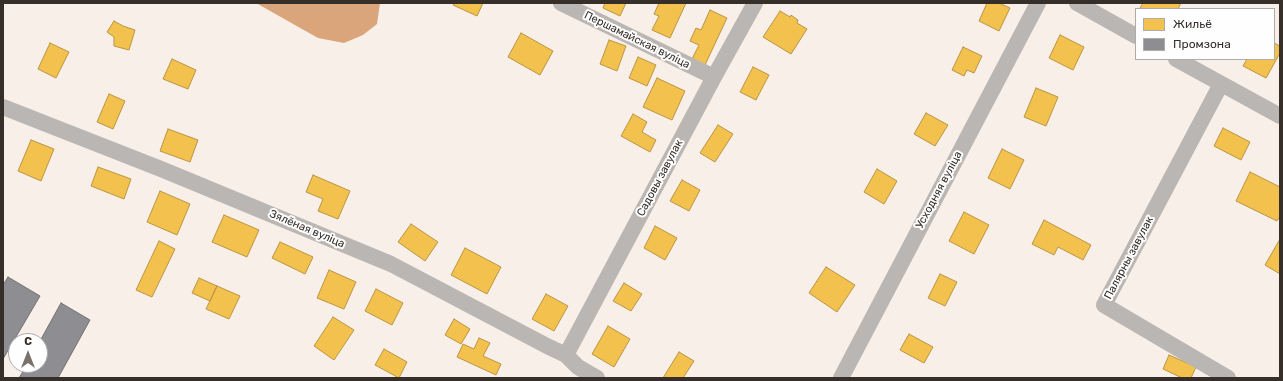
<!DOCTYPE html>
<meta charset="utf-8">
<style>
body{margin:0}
#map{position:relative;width:1283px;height:381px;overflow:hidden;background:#f8efe8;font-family:Rubik,sans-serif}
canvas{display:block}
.frame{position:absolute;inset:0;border:4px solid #352e29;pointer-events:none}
.legend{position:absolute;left:1135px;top:8px;width:140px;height:52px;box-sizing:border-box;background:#fefefe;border:1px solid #aeaba9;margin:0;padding:5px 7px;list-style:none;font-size:12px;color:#352e29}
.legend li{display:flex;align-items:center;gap:8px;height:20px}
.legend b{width:20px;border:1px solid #aeaba9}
.north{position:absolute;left:8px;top:333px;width:40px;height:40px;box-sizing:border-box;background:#fefefe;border:1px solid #aeaba9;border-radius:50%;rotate:0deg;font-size:11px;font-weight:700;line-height:16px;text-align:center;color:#352e29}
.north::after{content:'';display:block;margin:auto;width:14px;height:18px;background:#79726c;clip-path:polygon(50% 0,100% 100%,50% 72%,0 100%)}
</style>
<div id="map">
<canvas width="1283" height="381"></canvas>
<div class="frame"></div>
<ul class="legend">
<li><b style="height:11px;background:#f2c14e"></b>Жильё</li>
<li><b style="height:11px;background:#8d8d92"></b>Промзона</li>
</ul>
<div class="north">С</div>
</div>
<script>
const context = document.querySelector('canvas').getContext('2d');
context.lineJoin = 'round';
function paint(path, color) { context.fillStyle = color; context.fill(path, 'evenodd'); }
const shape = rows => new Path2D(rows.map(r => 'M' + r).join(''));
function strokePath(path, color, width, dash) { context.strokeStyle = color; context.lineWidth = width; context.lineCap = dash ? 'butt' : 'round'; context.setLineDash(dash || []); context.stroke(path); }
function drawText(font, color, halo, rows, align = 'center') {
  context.font = font + ' Rubik,sans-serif'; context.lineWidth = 4; context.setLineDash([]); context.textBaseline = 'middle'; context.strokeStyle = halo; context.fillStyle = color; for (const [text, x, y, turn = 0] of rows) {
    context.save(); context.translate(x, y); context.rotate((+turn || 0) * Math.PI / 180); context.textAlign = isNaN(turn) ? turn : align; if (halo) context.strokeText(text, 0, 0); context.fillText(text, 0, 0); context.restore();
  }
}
const water = shape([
 [256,3,380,3,377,24,363,35,344,43,318,38]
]);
const homes = shape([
 [454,3,483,3,477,16,453,5,454,3],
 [605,3,626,3,620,16,603,8,605,3],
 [659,3,686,3,670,38,652,30,659,16,654,14,659,3],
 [987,3,999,3,1010,8,999,31,979,21,987,3],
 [1143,3,1181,3,1178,9,1142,9,1140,8,1143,3],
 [710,10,727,18,705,65,692,59,699,45,690,41,696,28,701,30,710,10],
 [780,11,790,17,791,15,798,20,797,23,807,29,791,54,763,37,780,11],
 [114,21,123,26,135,30,129,50,114,46,114,37,107,32,114,21],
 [521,33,553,51,540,75,508,57,521,33],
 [1060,35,1084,47,1073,70,1049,58,1060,35],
 [609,40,626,46,617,71,600,64,609,40],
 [50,43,69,52,56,78,38,69,50,43],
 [1274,43,1280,46,1280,53,1266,78,1243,66,1247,59,1274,59,1274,43],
 [963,47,982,56,974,73,967,70,964,76,952,70,963,47],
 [638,57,656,65,647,86,629,78,638,57],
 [172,59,196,70,188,89,163,79,172,59],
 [753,67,769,75,756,100,740,92,753,67],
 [657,78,685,91,672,120,643,107,657,78],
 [1036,88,1058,97,1046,126,1024,117,1036,88],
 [109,94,125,101,113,129,97,122,109,94],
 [926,113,948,125,935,146,914,134,926,113],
 [633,114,647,122,642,132,656,140,650,152,621,136,633,114],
 [718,125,733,134,715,162,700,153,718,125],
 [1223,128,1250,142,1241,160,1214,146,1223,128],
 [168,129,198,140,190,162,160,151,168,129],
 [31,140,54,149,41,181,18,171,31,140],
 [1002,149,1024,160,1010,189,988,178,1002,149],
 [98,167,131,179,124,199,91,186,98,167],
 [877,169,897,181,884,204,864,192,877,169],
 [1250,172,1280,187,1280,216,1277,221,1236,201,1250,172],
 [313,175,350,191,338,219,318,211,323,199,306,192,313,175],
 [682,180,700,190,689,211,670,201,682,180],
 [160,191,190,204,177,235,147,222,160,191],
 [964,212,989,225,974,254,949,241,964,212],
 [224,215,259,230,247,257,212,242,224,215],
 [1044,220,1091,245,1083,260,1058,247,1054,255,1032,244,1044,220],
 [411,224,438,242,425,261,398,242,411,224],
 [655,226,677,238,665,260,644,248,655,226],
 [1280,239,1280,274,1265,265,1280,239],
 [159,241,175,249,152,297,136,290,159,241],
 [280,242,313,257,305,274,272,258,280,242],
 [465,248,501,267,487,294,451,275,465,248],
 [826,267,855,285,837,312,809,293,826,267],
 [329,270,356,282,344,309,317,298,329,270],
 [940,274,957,282,945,306,928,298,940,274],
 [199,278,217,286,210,301,192,293,199,278],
 [624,283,642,294,631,311,613,301,624,283],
 [217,286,240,296,229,319,206,309,217,286],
 [376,289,403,303,392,325,365,311,376,289],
 [546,294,568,306,554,331,532,319,546,294],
 [333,317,354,330,334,360,314,346,333,317],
 [454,319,470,329,461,344,445,335,454,319],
 [608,326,630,339,614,367,592,354,608,326],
 [909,334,933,347,924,363,900,350,909,334],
 [479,338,490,343,483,356,501,364,496,375,457,357,463,344,474,349,479,338],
 [384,349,407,362,399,378,375,365,384,349],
 [679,352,694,361,683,378,663,378,679,352],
 [1169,355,1196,367,1191,378,1182,378,1163,369,1169,355]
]);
const industry = shape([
 [8,277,40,296,3,359,3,285,8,277],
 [61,303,90,320,58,378,19,378,27,365,40,365,40,341,61,303]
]);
const minor = shape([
 [561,3,714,77],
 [1077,3,1136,36],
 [1176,59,1280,116],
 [1221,84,1104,305,1228,378],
 [3,107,161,169,391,264,547,346,566,355,578,367,597,378],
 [566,355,714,77,755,3],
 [841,378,1038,3]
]);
const streetNames = [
 ["Першамайская вуліца",637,40,26],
 ["Садовы завулак",660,178,-62],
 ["Усходняя вуліца",939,190,-62],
 ["Зялёная вуліца",307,229,23],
 ["Палярны завулак",1129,258,-62]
];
paint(water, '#daa57b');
paint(homes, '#f2c14e');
strokePath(homes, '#b99543', 1);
paint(industry, '#8d8d92');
strokePath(industry, '#737072', 1);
strokePath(minor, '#bab6b3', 16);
drawText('11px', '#352e29', '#fefefe', streetNames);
</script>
